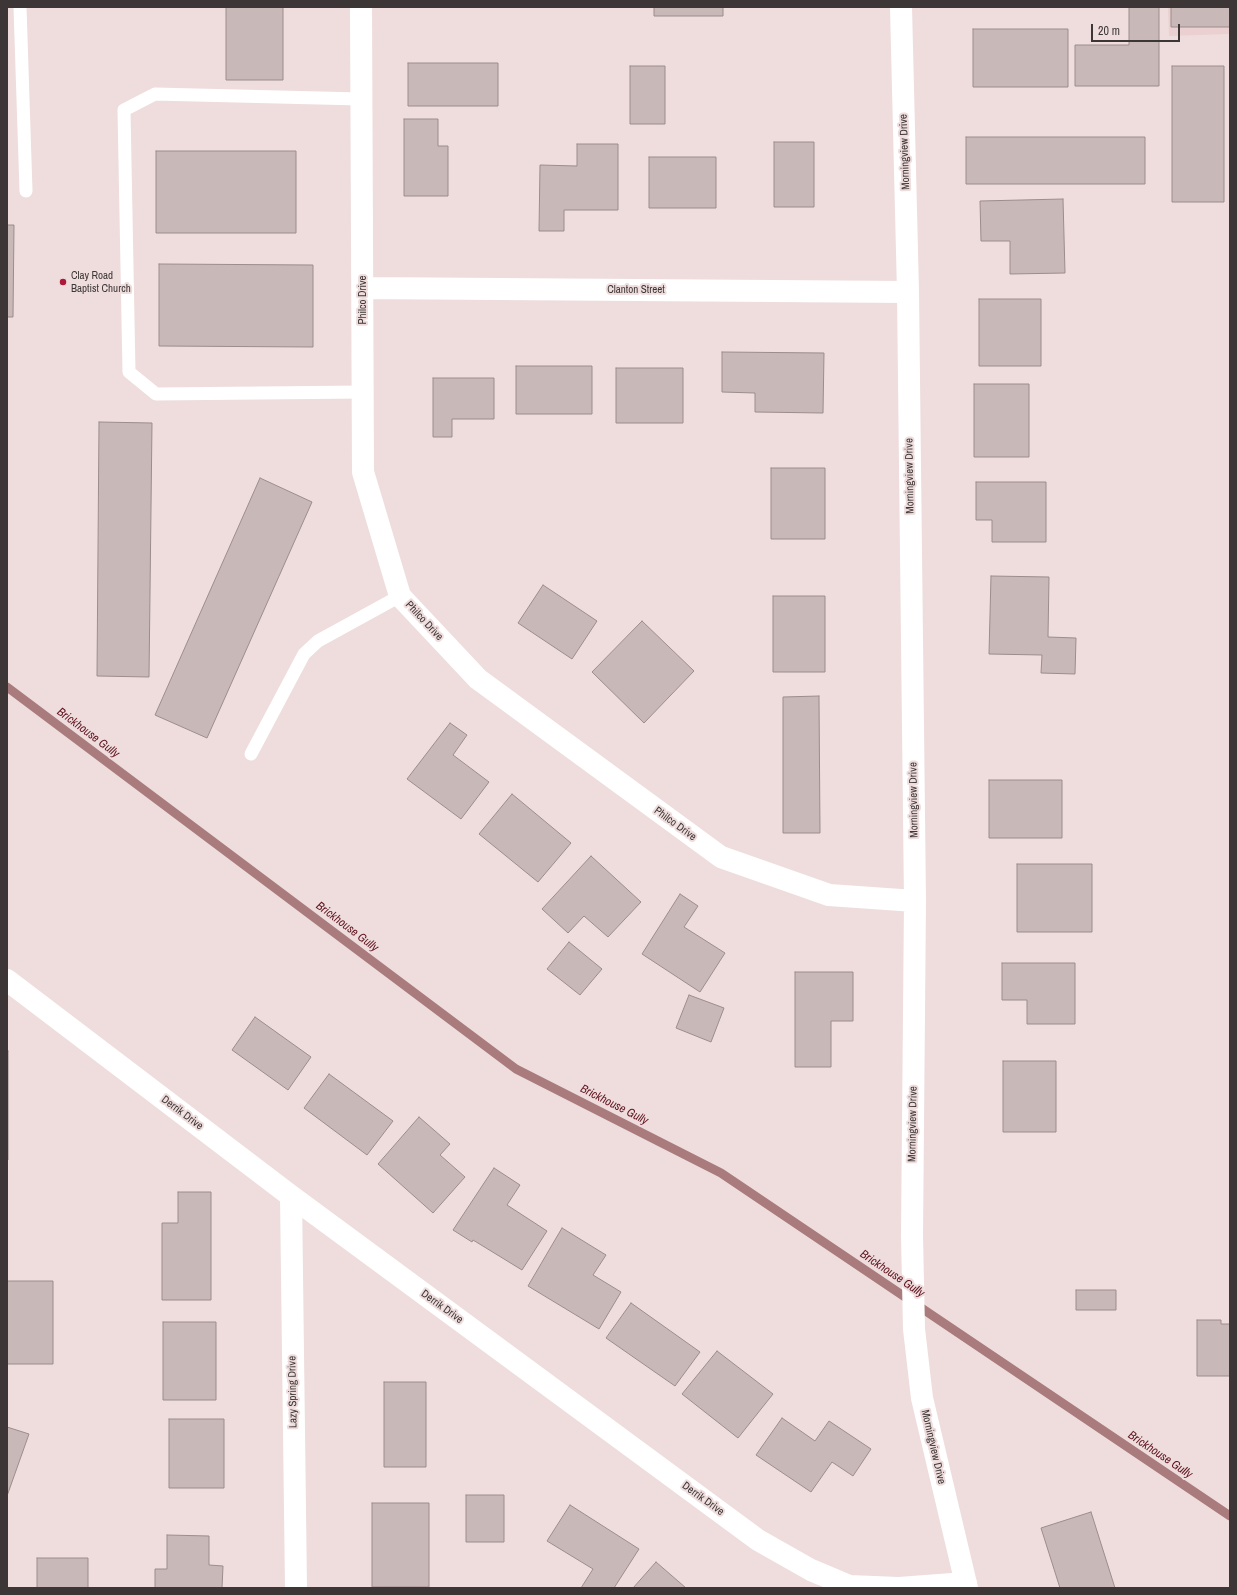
<!DOCTYPE html>
<style>
body{margin:0}
#map{position:relative;width:1237px;height:1595px;overflow:hidden;background:#efdddd;font-family:"Archivo Narrow",sans-serif}
canvas{display:block}
.frame{position:absolute;inset:0;border:8px solid #3d3636;pointer-events:none}
.scale{position:absolute;left:1091px;top:24px;width:89px;height:18px;box-sizing:border-box;border:2px solid #3d3636;border-top:0;padding-left:5px;font-size:12px;line-height:14px;white-space:nowrap;color:#3d3636;-webkit-text-stroke:3px #efdddd;paint-order:stroke}
</style>
<div id="map">
<canvas width="1237" height="1595"></canvas>
<div class="frame"></div>
<div class="scale">20 m</div>
</div>
<script>
const context = document.querySelector('canvas').getContext('2d');
context.lineJoin = 'round';
function paint(path, color) { context.fillStyle = color; context.fill(path, 'evenodd'); }
const shape = rows => new Path2D(rows.map(r => 'M' + r).join(''));
function strokePath(path, color, width, dash) { context.strokeStyle = color; context.lineWidth = width; context.lineCap = dash ? 'butt' : 'round'; context.setLineDash(dash || []); context.stroke(path); }
function drawText(font, color, halo, rows, align = 'center') {
  context.font = font + ' "Archivo Narrow",sans-serif'; context.lineWidth = 4; context.setLineDash([]); context.textBaseline = 'middle'; context.strokeStyle = halo; context.fillStyle = color; for (const [text, x, y, turn = 0] of rows) {
    context.save(); context.translate(x, y); context.rotate((+turn || 0) * Math.PI / 180); context.textAlign = isNaN(turn) ? turn : align; if (halo) context.strokeText(text, 0, 0); context.fillText(text, 0, 0); context.restore();
  }
}
const built = shape([
 [1168,7,1230,7,1230,34,1169,36]
]);
const stream = shape([
 [7,687,516,1069,721,1173,1230,1516]
]);
const building = shape([
 [226,7,283,7,283,80,226,80,226,7],
 [654,7,723,7,723,16,654,16,654,7],
 [1129,7,1159,7,1159,86,1075,86,1075,45,1129,45,1129,7],
 [1171,7,1230,7,1230,27,1171,27,1171,7],
 [973,29,1068,29,1068,87,973,87,973,29],
 [408,63,498,63,498,106,408,106,408,63],
 [630,66,665,66,665,124,630,124,630,66],
 [1172,66,1224,66,1224,202,1172,202,1172,66],
 [404,119,438,119,438,146,448,146,448,196,404,196,404,119],
 [966,137,1145,137,1145,184,966,184,966,137],
 [774,142,814,142,814,207,774,207,774,142],
 [577,144,618,144,618,210,564,210,564,231,539,231,540,165,577,166,577,144],
 [156,151,296,151,296,233,156,233,156,151],
 [649,157,716,157,716,208,649,208,649,157],
 [1063,199,1065,273,1010,274,1010,241,981,241,980,201,1063,199],
 [7,225,14,225,13,317,7,317,7,225],
 [159,264,313,265,313,347,159,346,159,264],
 [979,299,1041,299,1041,366,979,366,979,299],
 [722,352,824,353,823,413,755,412,755,393,722,392,722,352],
 [516,366,592,366,592,414,516,414,516,366],
 [616,368,683,368,683,423,616,423,616,368],
 [433,378,494,378,494,419,452,419,452,437,433,437,433,378],
 [974,384,1029,384,1029,457,974,457,974,384],
 [99,422,152,423,149,677,97,676,99,422],
 [771,468,825,468,825,539,771,539,771,468],
 [260,478,312,502,207,738,155,715,260,478],
 [976,482,1046,482,1046,542,992,542,992,520,976,520,976,482],
 [991,576,1049,577,1048,637,1076,638,1075,674,1041,673,1042,655,989,654,991,576],
 [543,585,597,621,572,659,518,623,543,585],
 [773,596,825,596,825,672,773,672,773,596],
 [642,621,694,671,644,723,592,672,642,621],
 [819,696,820,833,783,833,783,697,819,696],
 [450,723,467,735,453,755,489,782,461,819,407,779,450,723],
 [989,780,1062,780,1062,838,989,838,989,780],
 [512,794,571,843,538,882,479,834,512,794],
 [591,856,641,902,608,937,584,916,568,933,542,909,591,856],
 [1017,864,1092,864,1092,932,1017,932,1017,864],
 [680,894,698,906,684,927,725,953,700,992,642,954,680,894],
 [569,942,602,969,580,995,547,969,569,942],
 [1002,963,1075,963,1075,1024,1027,1024,1027,1000,1002,1000,1002,963],
 [795,972,853,972,853,1021,831,1021,831,1067,795,1067,795,972],
 [689,995,724,1008,711,1042,676,1028,689,995],
 [255,1017,311,1057,288,1090,232,1050,255,1017],
 [8,1051,8,1160,7,1160,7,1051,8,1051],
 [1003,1061,1056,1061,1056,1132,1003,1132,1003,1061],
 [329,1074,393,1121,367,1155,304,1108,329,1074],
 [419,1117,450,1144,440,1155,465,1177,433,1213,378,1164,419,1117],
 [494,1168,520,1185,507,1205,547,1231,522,1270,473,1240,472,1242,453,1230,494,1168],
 [178,1192,211,1192,211,1300,162,1300,162,1223,178,1223,178,1192],
 [562,1228,606,1255,593,1275,621,1292,599,1329,528,1286,562,1228],
 [7,1281,53,1281,53,1364,7,1364,7,1281],
 [1076,1290,1116,1290,1116,1310,1076,1310,1076,1290],
 [631,1303,700,1352,675,1386,606,1338,631,1303],
 [1197,1320,1221,1320,1221,1324,1230,1324,1230,1376,1197,1376,1197,1320],
 [163,1322,216,1322,216,1400,163,1400,163,1322],
 [717,1351,773,1394,738,1438,682,1394,717,1351],
 [384,1382,426,1382,426,1467,384,1467,384,1382],
 [782,1418,815,1441,829,1421,871,1449,853,1476,832,1462,811,1492,756,1455,782,1418],
 [169,1419,224,1419,224,1488,169,1488,169,1419],
 [7,1427,29,1434,7,1496,7,1427],
 [466,1495,504,1495,504,1542,466,1542,466,1495],
 [372,1503,429,1503,429,1587,372,1587,372,1503],
 [570,1505,639,1549,614,1588,581,1588,593,1569,547,1541,570,1505],
 [1091,1512,1115,1588,1060,1588,1041,1528,1091,1512],
 [167,1535,209,1536,209,1565,223,1566,222,1588,155,1588,155,1569,167,1569,167,1535],
 [37,1558,88,1558,88,1588,37,1588,37,1558],
 [656,1562,686,1588,633,1588,656,1562]
]);
const service = shape([
 [20,7,26,191],
 [361,99,155,94,124,110,129,372,156,394,363,392],
 [251,754,304,654,318,641,400,596]
]);
const minor = shape([
 [361,7,363,472,400,596,478,679,721,857,829,895,915,901],
 [901,7,908,292,915,901,912,1236,914,1329,922,1398,967,1588],
 [363,288,908,292],
 [7,980,291,1196,758,1540,811,1570,849,1586,898,1588],
 [291,1196,296,1588],
 [899,1588,966,1583]
]);
const markers = [
 [63,282,4,"#ad1938"]
];
const streetNames = [
 ["Morningview Drive",905,152,-92],
 ["Clanton Street",636,290],
 ["Philco Drive",363,300,-90],
 ["Morningview Drive",910,476,-91],
 ["Philco Drive",424,621,47],
 ["Morningview Drive",914,800,-91],
 ["Philco Drive",675,824,36],
 ["Derrik Drive",182,1113,37],
 ["Morningview Drive",913,1124,-89],
 ["Derrik Drive",442,1307,36],
 ["Lazy Spring Drive",293,1392,-91],
 ["Morningview Drive",933,1447,77],
 ["Derrik Drive",703,1499,36]
];
const poiNames = [
 ["Clay Road",71,276],
 ["Baptist Church",71,289]
];
const waterNames = [
 ["Brickhouse Gully",88,733,37],
 ["Brickhouse Gully",347,927,37],
 ["Brickhouse Gully",614,1105,27],
 ["Brickhouse Gully",892,1274,34],
 ["Brickhouse Gully",1160,1455,34]
];
paint(built, '#ead0d0');
strokePath(stream, '#a97b7c', 9);
paint(building, '#c9b8b8');
strokePath(building, '#9c8c8c', 1);
strokePath(service, '#fff', 13);
strokePath(minor, '#fff', 22);
for (const [x, y, r, color] of markers) { const dot = new Path2D(); dot.arc(x, y, r, 0, 2 * Math.PI); context.fillStyle = color; context.fill(dot); strokePath(dot, '#efdddd', 1.5); }
drawText('11px', '#3d3636', '#efdddd', streetNames);
drawText('11px', '#3d3636', '#efdddd', poiNames, 'left');
drawText('italic 12px', '#601520', '#efdddd', waterNames);
</script>
